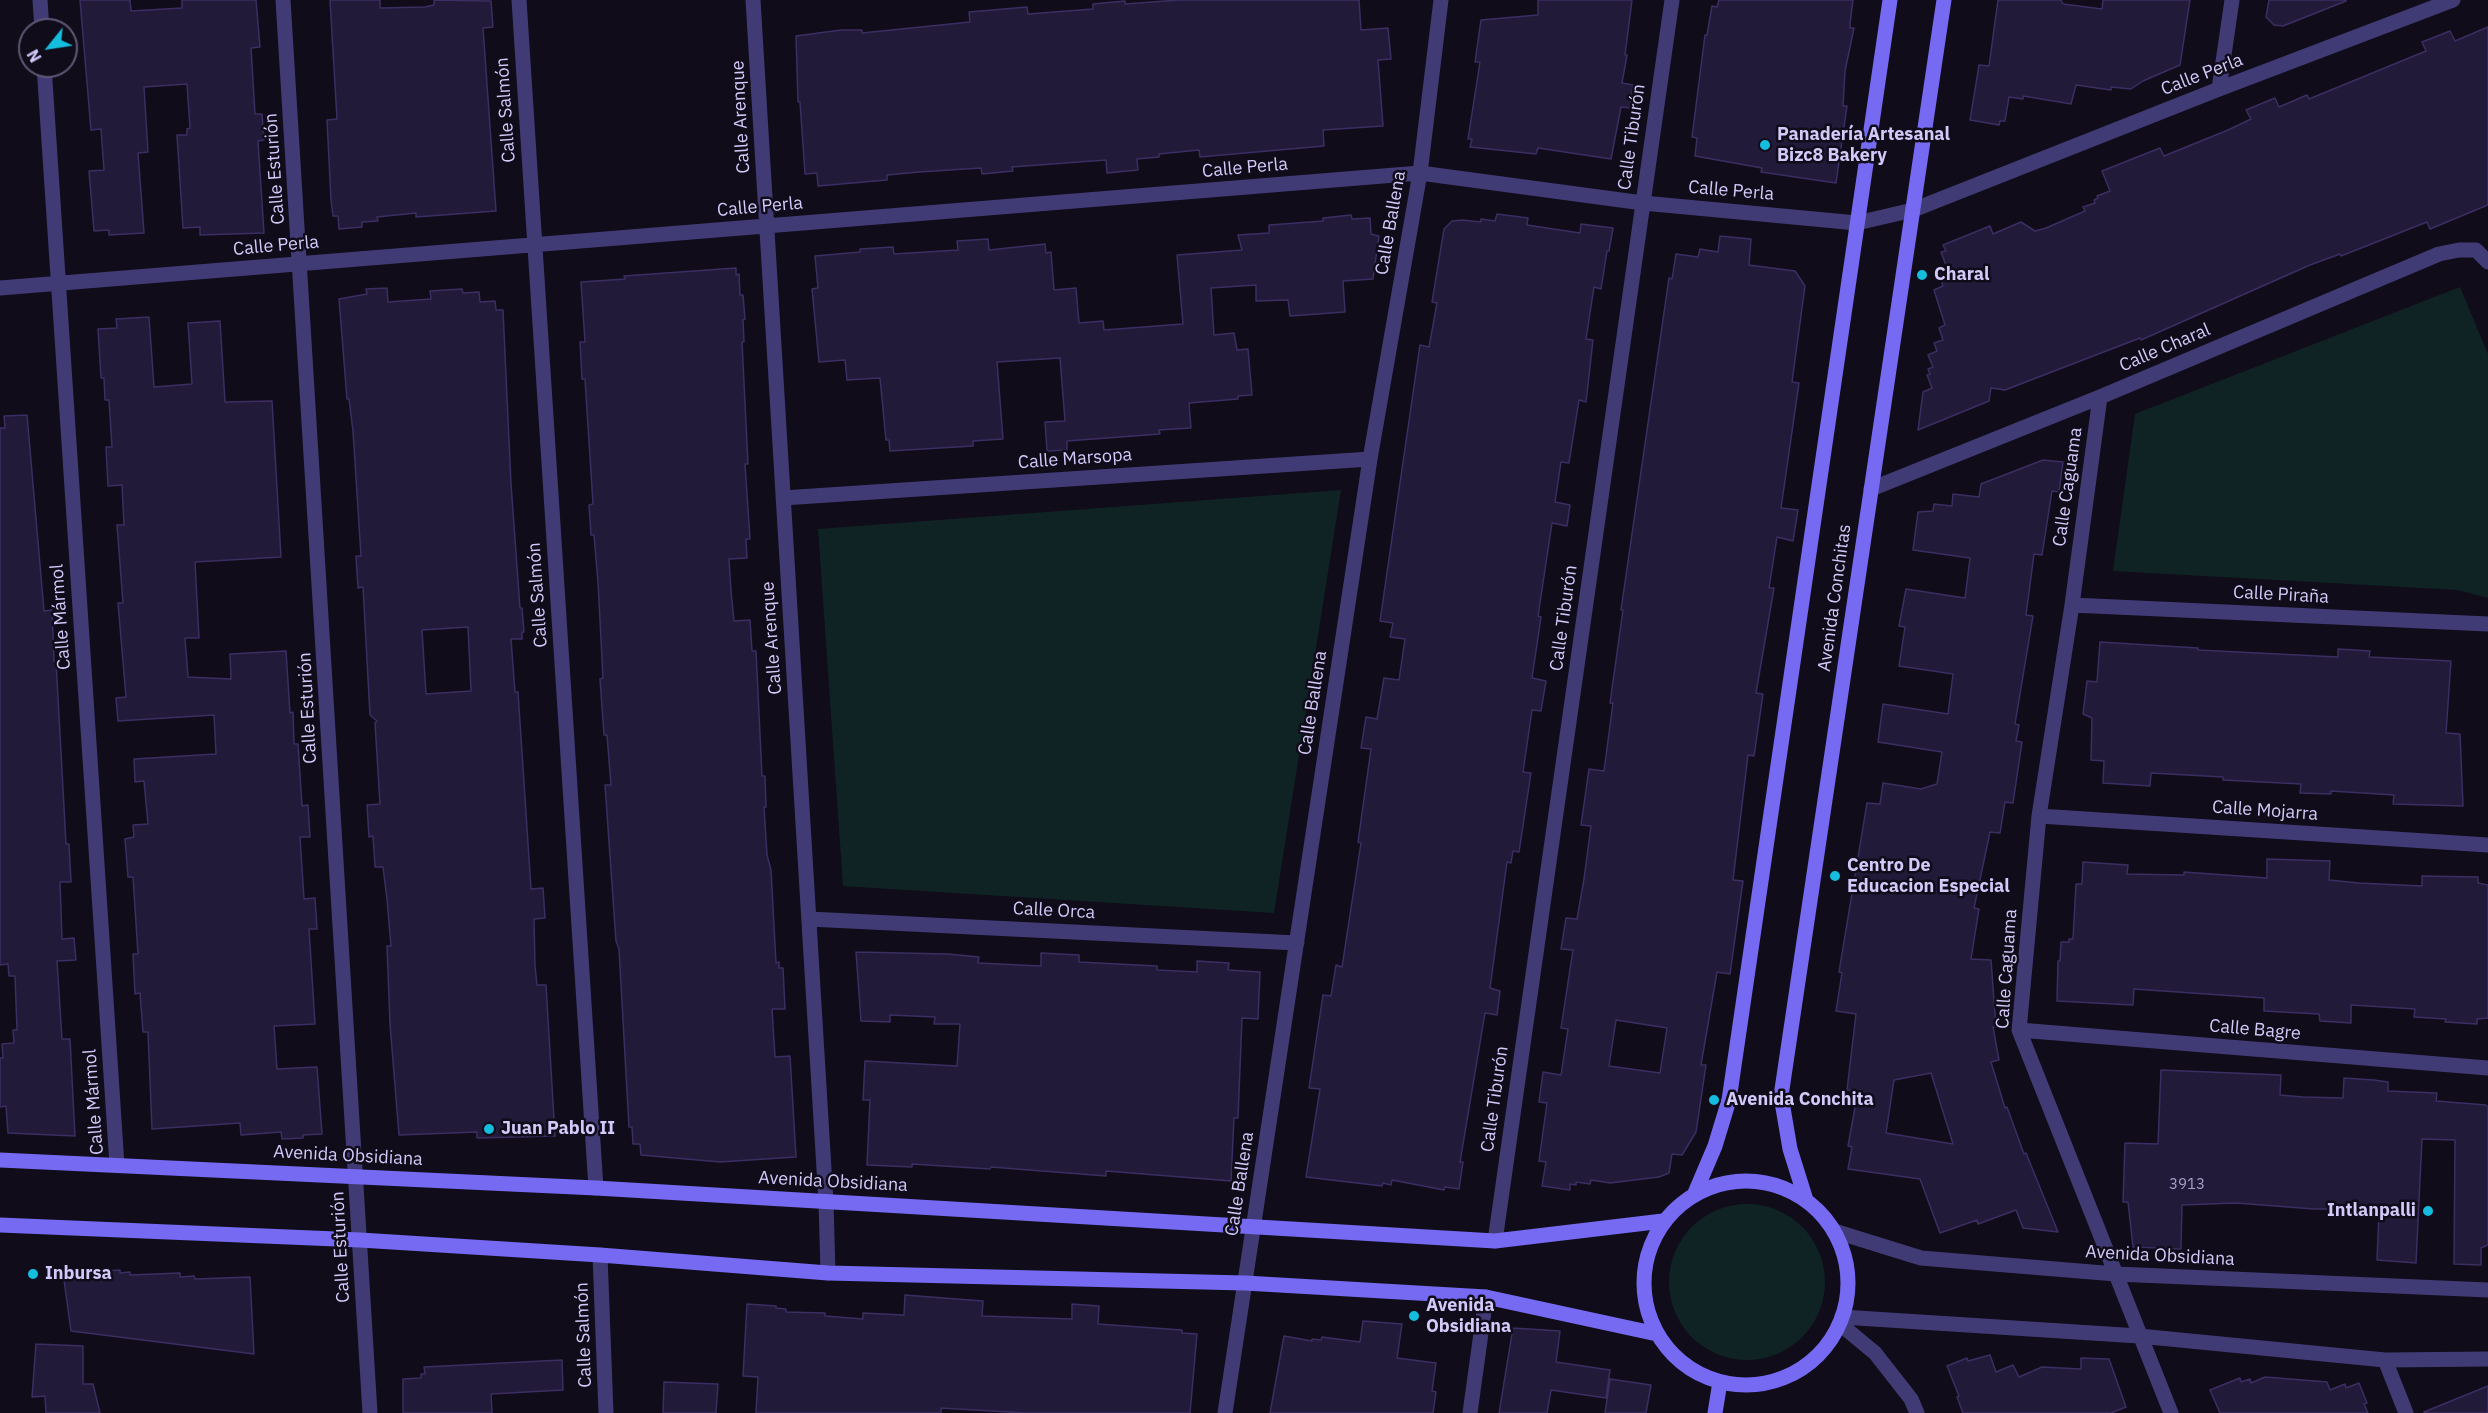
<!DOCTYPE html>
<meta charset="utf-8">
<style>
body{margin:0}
#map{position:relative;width:2488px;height:1413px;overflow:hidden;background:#100c1a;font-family:"IBM Plex Sans",sans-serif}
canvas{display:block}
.north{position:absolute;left:18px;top:18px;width:60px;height:60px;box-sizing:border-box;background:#100c1a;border:2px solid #5e5874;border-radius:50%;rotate:240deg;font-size:16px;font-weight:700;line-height:24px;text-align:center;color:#d3cafa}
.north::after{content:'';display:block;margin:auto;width:21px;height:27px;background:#14bcdd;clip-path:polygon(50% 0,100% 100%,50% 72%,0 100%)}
</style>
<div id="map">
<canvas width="2488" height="1413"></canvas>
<div class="north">N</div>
</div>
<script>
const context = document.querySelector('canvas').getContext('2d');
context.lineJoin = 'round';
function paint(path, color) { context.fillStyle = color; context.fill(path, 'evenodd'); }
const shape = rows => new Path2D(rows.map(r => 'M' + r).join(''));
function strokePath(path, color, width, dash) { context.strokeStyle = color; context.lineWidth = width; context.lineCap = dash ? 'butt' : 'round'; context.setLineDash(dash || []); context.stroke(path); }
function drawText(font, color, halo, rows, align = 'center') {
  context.font = font + ' "IBM Plex Sans",sans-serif'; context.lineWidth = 5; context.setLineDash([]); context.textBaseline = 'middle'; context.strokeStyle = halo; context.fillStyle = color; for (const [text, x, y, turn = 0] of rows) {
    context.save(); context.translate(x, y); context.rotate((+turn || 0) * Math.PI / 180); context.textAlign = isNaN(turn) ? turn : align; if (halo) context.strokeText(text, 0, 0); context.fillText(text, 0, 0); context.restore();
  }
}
const green = shape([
 [2460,287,2488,354,2488,598,2458,590,2113,571,2135,414],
 [1341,490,1274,913,843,886,818,529],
 '1669 1282a78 78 0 1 1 156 0a78 78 0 1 1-156 0Z'
]);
const building = shape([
 [80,0,130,0,131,11,182,8,182,0,256,0,260,47,251,48,255,114,262,114,264,140,258,141,264,233,200,235,200,227,183,228,177,135,187,135,187,129,190,128,187,84,144,87,148,152,138,153,144,233,109,235,109,230,94,231,89,171,104,170,101,129,91,130,80,0],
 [330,0,380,0,380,8,425,7,434,5,434,0,491,1,493,27,483,28,496,211,416,217,416,213,377,217,378,221,362,222,362,227,339,229,338,216,333,216,331,200,327,120,337,119,330,0],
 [1179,0,1359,0,1361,30,1388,28,1391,59,1378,60,1383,126,1323,130,1324,146,1200,157,1199,150,1159,154,1159,157,1137,159,1138,170,1107,173,1106,160,1012,167,1013,171,982,174,981,168,919,172,887,175,887,180,818,186,817,173,805,174,800,102,798,102,796,36,841,30,862,30,862,33,970,22,969,12,1027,7,1028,14,1093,9,1093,4,1125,1,1125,4,1179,0],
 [1538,0,1632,0,1625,55,1627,55,1622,83,1633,85,1630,108,1621,107,1611,159,1538,148,1536,154,1470,147,1472,139,1468,139,1480,62,1475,62,1481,20,1538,15,1538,0],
 [1719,0,1853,0,1850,24,1850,28,1854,28,1845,71,1843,106,1847,106,1836,183,1761,172,1762,168,1695,156,1697,138,1692,137,1705,35,1707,35,1712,6,1717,7,1719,0],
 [1998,0,2061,0,2063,4,2102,9,2103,0,2190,0,2180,65,2143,81,2131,89,2111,87,2111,90,2076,85,2071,104,2023,96,2023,99,2009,97,2005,121,2000,121,1999,125,1970,120,1979,65,1989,66,1998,0],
 [2269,0,2346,0,2346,1,2283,26,2274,25,2266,17,2269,0],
 [2488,27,2488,205,2430,229,2427,222,2341,256,2340,254,2310,265,2141,340,2140,338,2005,390,1991,388,1989,401,1918,430,1923,392,1932,388,1927,375,1930,374,1928,369,1933,367,1928,355,1937,351,1934,343,1943,340,1939,328,1945,325,1934,290,1943,286,1938,271,1947,268,1941,252,1946,251,1943,245,1990,226,1993,234,2021,222,2035,231,2046,228,2085,211,2083,207,2095,203,2094,200,2098,198,2097,196,2110,191,2102,171,2160,148,2164,156,2228,130,2251,119,2246,110,2275,98,2279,107,2307,95,2309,99,2426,51,2422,42,2450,31,2455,41,2488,27],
 [1497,214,1528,218,1527,225,1580,233,1581,224,1613,228,1609,251,1607,251,1601,289,1594,287,1586,339,1593,340,1586,402,1579,400,1569,463,1561,462,1555,502,1570,505,1567,526,1552,523,1538,616,1541,617,1532,678,1546,681,1541,711,1532,710,1523,772,1531,773,1519,852,1513,851,1511,863,1507,862,1490,988,1500,991,1497,1015,1485,1013,1460,1162,1463,1162,1459,1189,1445,1187,1444,1190,1392,1180,1391,1185,1383,1183,1382,1186,1306,1177,1320,1089,1309,1088,1323,995,1331,996,1336,965,1342,967,1361,843,1358,842,1371,749,1361,748,1366,717,1377,719,1384,678,1399,680,1405,639,1390,637,1393,623,1380,621,1420,345,1429,347,1437,303,1432,302,1444,229,1452,221,1462,220,1481,222,1481,219,1495,221,1497,214],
 [1351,215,1352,219,1370,218,1371,234,1379,236,1373,279,1343,281,1345,312,1290,316,1288,300,1256,301,1256,285,1211,288,1214,335,1234,333,1237,350,1248,349,1252,395,1238,396,1238,399,1189,403,1191,428,1159,430,1160,434,1067,441,1067,450,1047,451,1045,422,1065,421,1060,358,997,362,1003,439,973,441,973,446,890,451,889,440,886,440,880,378,847,380,845,360,819,362,812,289,818,288,815,256,860,252,860,249,893,247,894,254,958,250,957,241,988,239,989,250,1045,244,1046,253,1051,252,1054,290,1076,288,1079,323,1103,321,1104,330,1183,324,1177,255,1242,250,1238,235,1269,233,1269,225,1323,221,1323,218,1351,215],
 [1720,236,1751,239,1749,265,1795,271,1805,286,1792,382,1799,383,1781,508,1798,510,1793,541,1777,537,1769,588,1774,588,1756,693,1763,694,1754,756,1748,755,1733,880,1743,881,1730,974,1717,972,1701,1065,1706,1065,1696,1132,1682,1155,1672,1154,1669,1173,1659,1177,1610,1183,1591,1180,1590,1184,1576,1182,1576,1185,1570,1184,1570,1190,1542,1186,1546,1162,1539,1161,1547,1103,1539,1102,1543,1072,1561,1075,1568,1029,1561,1028,1573,950,1561,949,1566,918,1577,919,1584,879,1591,826,1581,825,1589,769,1604,771,1613,703,1610,703,1623,610,1621,610,1669,278,1672,279,1676,254,1698,257,1700,249,1718,252,1720,236],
 [1616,1020,1667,1028,1660,1073,1609,1066,1616,1020],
 [736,268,736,275,739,274,740,295,743,295,745,319,743,320,744,342,742,342,748,464,745,464,750,539,746,539,747,558,729,559,731,591,734,621,750,620,752,651,756,651,762,776,765,776,766,807,764,807,767,855,771,870,776,963,779,962,779,968,783,968,785,1009,772,1009,775,1057,790,1056,796,1157,720,1162,641,1155,640,1144,633,1144,632,1127,629,1127,619,949,616,941,605,785,611,785,607,735,604,735,600,679,603,678,598,582,594,535,591,535,589,505,593,504,585,379,582,379,580,342,585,342,581,282,625,279,624,276,736,268],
 [387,288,388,302,431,299,430,291,462,289,463,293,479,292,480,302,495,301,496,310,503,310,511,484,520,608,522,608,524,632,522,632,522,639,511,639,515,692,518,692,531,889,543,888,545,918,534,919,535,966,537,985,546,985,555,1136,477,1138,477,1132,399,1135,390,1024,387,946,391,946,387,899,383,867,375,867,373,836,369,837,367,805,380,804,375,723,377,721,370,715,363,587,358,588,356,556,361,556,353,431,349,399,347,399,339,299,367,294,366,289,387,288],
 [468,627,471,691,426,694,422,630,468,627],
 [149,317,154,387,192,384,188,323,220,321,225,402,272,401,281,557,195,562,199,638,185,638,188,677,231,679,230,654,286,651,290,713,293,712,294,744,298,744,302,806,308,805,310,837,300,837,304,899,315,898,317,929,309,929,315,1024,274,1026,277,1069,317,1067,322,1134,303,1135,303,1138,282,1139,281,1132,241,1135,240,1123,152,1129,148,1032,143,1032,140,993,135,994,133,954,138,954,133,877,128,877,125,839,134,837,133,825,148,824,144,781,135,782,134,759,216,754,214,715,118,721,116,698,126,697,118,603,123,603,117,525,124,525,122,485,108,486,106,447,112,447,109,400,105,400,104,378,101,378,98,329,117,328,116,319,149,317],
 [27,415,44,611,52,610,54,661,56,661,66,844,69,844,71,882,60,882,62,939,74,938,76,960,57,961,62,1039,70,1039,75,1136,8,1133,6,1106,0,1107,0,1058,3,1058,2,1044,14,1043,13,1030,17,1030,15,976,9,976,8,964,0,965,0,428,5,428,4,416,27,415],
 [2043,460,2063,462,2059,492,2052,491,2042,555,2034,554,2026,615,2033,616,2015,724,2019,725,2016,741,2022,742,2013,803,2005,802,2000,833,1990,832,1974,908,1979,909,1971,959,1991,960,1996,1027,1993,1027,1999,1060,1991,1062,2005,1108,2007,1107,2024,1154,2026,1153,2058,1232,2023,1228,2016,1210,1978,1224,1977,1220,1940,1233,1920,1179,1848,1169,1852,1147,1848,1146,1858,1091,1847,1090,1856,1014,1836,1011,1842,973,1839,972,1867,803,1880,804,1883,783,1921,789,1937,784,1942,752,1878,742,1883,704,1948,714,1953,674,1899,666,1905,627,1899,626,1906,589,1965,598,1970,558,1913,550,1918,512,1933,511,1934,504,1952,506,1953,494,1979,497,1981,484,2043,460],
 [1931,1073,1953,1144,1886,1133,1894,1080,1931,1073],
 [2100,642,2198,648,2198,650,2338,657,2338,649,2370,651,2369,657,2451,661,2446,733,2460,734,2463,806,2393,804,2394,795,2331,791,2331,794,2300,793,2301,784,2223,780,2223,777,2151,773,2150,786,2103,783,2104,761,2091,760,2092,718,2083,714,2087,681,2097,682,2100,642],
 [2267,859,2330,861,2329,880,2359,883,2422,886,2422,876,2478,877,2478,883,2488,885,2488,1018,2477,1019,2477,1024,2445,1022,2446,1019,2414,1017,2415,1009,2351,1005,2351,1023,2320,1021,2319,1014,2264,1011,2264,998,2134,989,2133,1005,2057,1001,2058,961,2060,961,2061,942,2069,942,2069,939,2073,939,2076,884,2082,884,2083,862,2128,865,2127,874,2184,875,2184,872,2267,878,2267,859],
 [856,952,948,954,979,957,978,963,1041,966,1041,953,1079,955,1079,962,1157,966,1157,970,1197,972,1197,961,1229,963,1228,970,1260,972,1258,1019,1242,1018,1238,1118,1234,1118,1231,1181,1106,1171,1106,1176,991,1167,990,1169,912,1164,912,1167,867,1165,870,1100,863,1100,865,1061,957,1066,960,1024,934,1024,935,1017,890,1015,890,1022,861,1021,856,952],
 [2161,1070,2281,1075,2280,1095,2303,1097,2343,1098,2344,1078,2374,1080,2388,1082,2388,1091,2437,1093,2436,1101,2486,1105,2488,1107,2488,1245,2481,1248,2481,1265,2454,1264,2455,1140,2422,1139,2416,1263,2377,1260,2379,1213,2367,1212,2367,1209,2314,1209,2236,1203,2182,1205,2181,1249,2133,1247,2128,1202,2123,1202,2125,1143,2158,1144,2161,1070],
 [120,1270,120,1273,130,1272,130,1275,180,1273,180,1277,194,1276,195,1279,250,1277,254,1354,71,1331,64,1280,82,1278,81,1272,120,1270],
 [905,1295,983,1301,982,1316,1072,1319,1072,1304,1099,1306,1098,1324,1182,1330,1182,1333,1197,1334,1190,1413,1025,1413,941,1408,941,1413,756,1413,758,1377,743,1376,747,1304,776,1306,776,1308,786,1309,786,1312,825,1313,825,1316,863,1319,863,1313,904,1315,905,1295],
 [1363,1321,1402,1324,1397,1358,1436,1363,1432,1391,1436,1392,1433,1413,1270,1413,1284,1336,1312,1341,1312,1339,1321,1340,1322,1337,1360,1342,1363,1321],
 [1513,1328,1560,1331,1556,1362,1610,1370,1606,1398,1551,1390,1547,1413,1499,1413,1513,1328],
 [36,1344,83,1346,83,1384,93,1384,100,1413,46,1413,45,1396,32,1397,36,1344],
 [1990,1355,1996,1372,2013,1365,2019,1377,2042,1367,2081,1369,2081,1358,2109,1359,2126,1407,2111,1413,1963,1413,1957,1397,1959,1396,1947,1366,1967,1358,1968,1361,1990,1355],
 [562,1360,563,1390,491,1394,492,1413,403,1413,403,1379,421,1378,421,1374,425,1374,424,1367,562,1360],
 [2265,1377,2327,1382,2330,1390,2345,1384,2346,1388,2359,1383,2367,1403,2364,1404,2368,1413,2220,1413,2210,1390,2240,1378,2241,1382,2250,1379,2251,1383,2265,1377],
 [1610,1379,1651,1385,1646,1413,1605,1413,1610,1379],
 [664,1382,718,1384,716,1413,663,1413,664,1382],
 [2488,1386,2488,1413,2424,1413,2424,1412,2488,1386]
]);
const street = shape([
 [40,0,42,30],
 [283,0,370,1413],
 [519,0,596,1188],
 [753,0,826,1202,828,1273],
 [44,66,117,1165],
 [2219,89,2232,0],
 [0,288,1420,173,1643,203,1857,223,1913,210,2219,89,2453,0],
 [2100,397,2072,605,2039,816,2019,1030,2171,1413],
 [1871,489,2100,397,2439,254,2459,250,2476,250,2488,262],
 [783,498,1370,459],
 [2072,605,2488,624],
 [2039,816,2488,845],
 [809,919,1297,943],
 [2019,1030,2488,1068],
 [1834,1231,1921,1258,2116,1274,2488,1290],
 [1495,1241,1672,0],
 [600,1255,606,1413],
 [1842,1317,2139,1336,2385,1360,2488,1359],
 [1840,1324,1875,1353,1911,1399,1917,1413],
 [2385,1360,2406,1413],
 [1225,1413,1370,459,1420,173,1441,0],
 [1470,1413,1486,1297]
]);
const secondary = shape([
 [0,1160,596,1188,1495,1241,1663,1221],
 '1644 1283a102 102 0 1 1 204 0a102 102 0 1 1-204 0Z',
 [1695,1193,1715,1146,1729,1100,1890,0],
 [1806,1200,1790,1149,1781,1096,1944,0],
 [0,1225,360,1240,600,1255,828,1273,1245,1283,1486,1297,1657,1334],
 [1715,1413,1720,1382]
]);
const markers = [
 [1765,145,6,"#14bcdd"],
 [1922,275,6,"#14bcdd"],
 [1835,876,6,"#14bcdd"],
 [1714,1100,6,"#14bcdd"],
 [489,1129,6,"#14bcdd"],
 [2428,1211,6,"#14bcdd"],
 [33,1274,6,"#14bcdd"],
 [1414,1316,6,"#14bcdd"]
];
const numberNames = [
 ["3913",2187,1185]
];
const streetNames = [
 ["Calle Perla",2202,75,-21],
 ["Calle Salmón",506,110,-94],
 ["Calle Arenque",741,117,-93],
 ["Calle Tiburón",1632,137,-82],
 ["Calle Perla",1245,168,-5],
 ["Calle Esturión",275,169,-94],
 ["Calle Perla",1731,191,5],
 ["Calle Perla",760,207,-5],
 ["Calle Ballena",1391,223,-80],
 ["Calle Perla",276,246,-5],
 ["Calle Charal",2165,348,-23],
 ["Calle Marsopa",1075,459,-4],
 ["Calle Caguama",2068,487,-82],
 ["Calle Salmón",538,595,-94],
 ["Calle Piraña",2281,595,3],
 ["Avenida Conchitas",1835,598,-82],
 ["Calle Mármol",61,617,-94],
 ["Calle Tiburón",1564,618,-82],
 ["Calle Arenque",772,638,-94],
 ["Calle Ballena",1313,703,-81],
 ["Calle Esturión",308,708,-93],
 ["Calle Mojarra",2265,811,4],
 ["Calle Orca",1054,911,3],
 ["Calle Caguama",2007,969,-86],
 ["Calle Bagre",2255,1030,5],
 ["Calle Tiburón",1495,1099,-82],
 ["Calle Mármol",94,1102,-94],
 ["Avenida Obsidiana",348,1156,3],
 ["Avenida Obsidiana",833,1182,3],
 ["Calle Ballena",1240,1184,-81],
 ["Calle Esturión",341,1247,-93],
 ["Avenida Obsidiana",2160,1256,3],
 ["Calle Salmón",584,1335,-92]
];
const poiNames = [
 ["Panadería Artesanal",1777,135],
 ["Bizc8 Bakery",1777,156],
 ["Charal",1934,275],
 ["Centro De",1847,866],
 ["Educacion Especial",1847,887],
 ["Avenida Conchita",1726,1100],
 ["Juan Pablo II",501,1129],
 ["Intlanpalli",2416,1211,"right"],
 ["Inbursa",45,1274],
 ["Avenida",1426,1306],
 ["Obsidiana",1426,1327]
];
paint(green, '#102324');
paint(building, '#221a39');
strokePath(building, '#3c2e63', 1.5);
strokePath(street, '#413b75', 15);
strokePath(secondary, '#766af2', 15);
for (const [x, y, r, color] of markers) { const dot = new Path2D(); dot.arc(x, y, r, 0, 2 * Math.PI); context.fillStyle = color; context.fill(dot); strokePath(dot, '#100c1a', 2); }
drawText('15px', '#a79eca', null, numberNames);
drawText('18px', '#d3cafa', '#100c1a', streetNames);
drawText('bold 18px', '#d3cafa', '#100c1a', poiNames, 'left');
</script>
